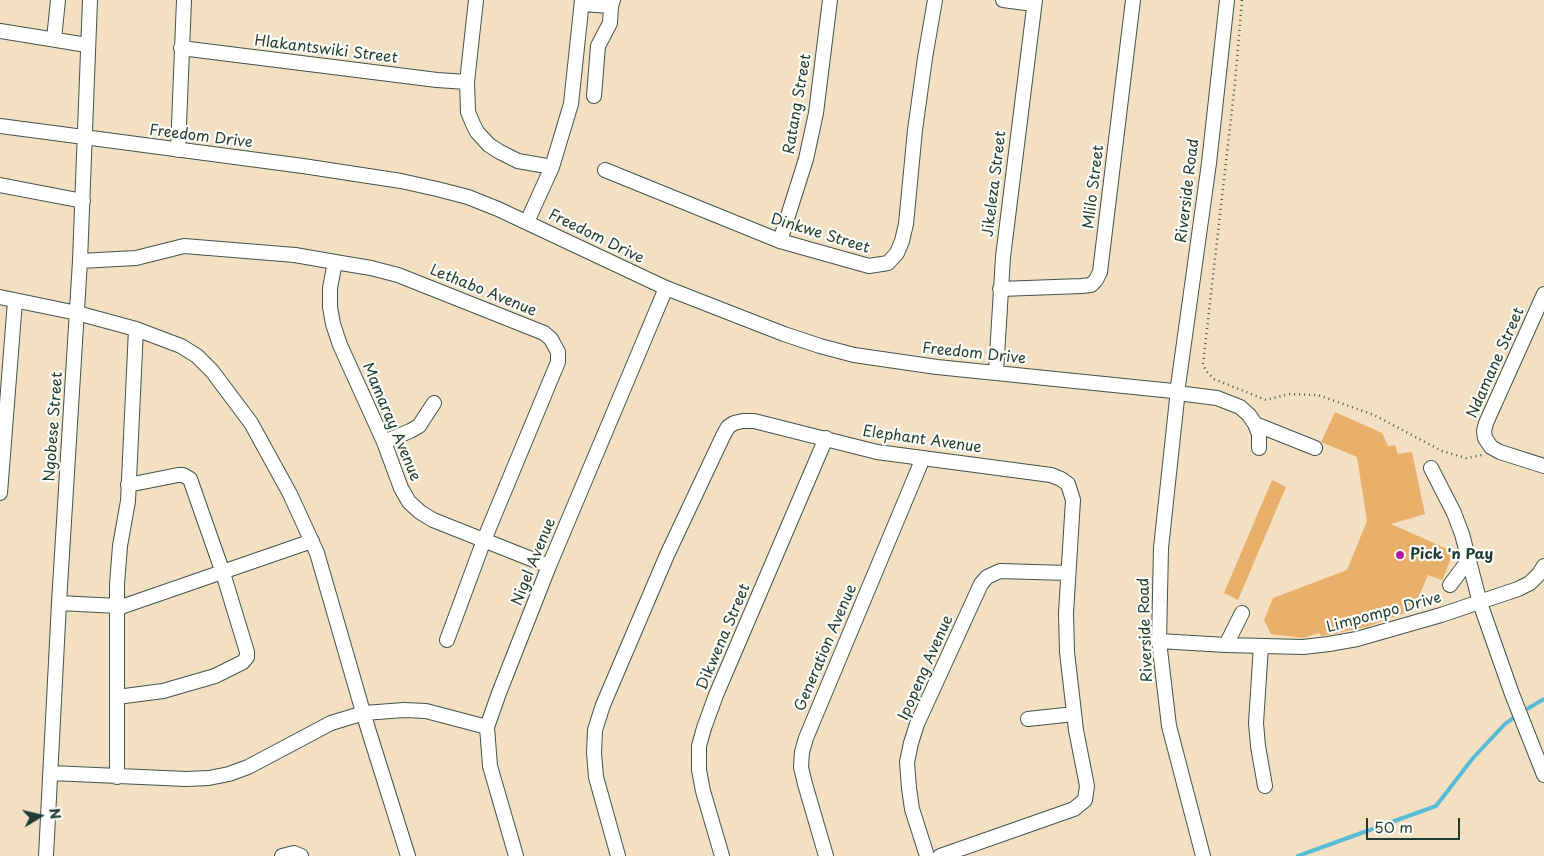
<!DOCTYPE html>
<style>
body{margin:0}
#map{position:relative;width:1544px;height:856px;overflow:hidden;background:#f3dfc2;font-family:"Playpen Sans",sans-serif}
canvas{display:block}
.north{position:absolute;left:15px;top:791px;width:50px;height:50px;-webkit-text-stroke:4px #fdfcf7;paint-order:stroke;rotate:81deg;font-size:14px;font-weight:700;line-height:20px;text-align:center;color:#1f3d34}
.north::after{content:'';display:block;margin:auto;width:18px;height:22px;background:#1f3d34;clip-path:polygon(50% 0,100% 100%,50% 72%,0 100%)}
.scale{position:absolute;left:1366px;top:818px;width:94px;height:22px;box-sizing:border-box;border:2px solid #1f3d34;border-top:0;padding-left:6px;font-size:15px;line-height:18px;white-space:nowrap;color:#1f3d34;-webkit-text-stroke:4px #fdfcf7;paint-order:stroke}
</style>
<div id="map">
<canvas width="1544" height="856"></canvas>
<div class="north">N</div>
<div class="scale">50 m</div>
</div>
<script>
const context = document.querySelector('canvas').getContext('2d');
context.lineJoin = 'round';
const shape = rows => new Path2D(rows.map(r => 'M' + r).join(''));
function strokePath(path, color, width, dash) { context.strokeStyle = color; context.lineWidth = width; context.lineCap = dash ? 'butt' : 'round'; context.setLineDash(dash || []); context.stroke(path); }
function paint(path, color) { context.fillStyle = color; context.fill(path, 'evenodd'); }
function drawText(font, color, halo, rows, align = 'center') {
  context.font = font + ' "Playpen Sans",sans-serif'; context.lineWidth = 4.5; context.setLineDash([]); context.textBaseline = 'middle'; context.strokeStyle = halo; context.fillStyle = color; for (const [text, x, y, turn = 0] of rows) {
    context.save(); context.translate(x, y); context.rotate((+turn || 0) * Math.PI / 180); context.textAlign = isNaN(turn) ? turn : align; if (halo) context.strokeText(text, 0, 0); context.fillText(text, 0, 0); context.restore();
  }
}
const stream = shape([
 [1522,712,1544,699],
 [1298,856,1436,806,1473,758,1505,724,1516,716]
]);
const building = shape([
 [1335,412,1382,433,1388,446,1395,445,1398,454,1412,452,1425,514,1391,524,1454,552,1442,580,1428,575,1413,610,1366,627,1328,635,1321,636,1319,633,1303,638,1271,634,1264,620,1273,598,1347,570,1367,521,1357,457,1321,442],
 [1272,480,1286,487,1238,600,1224,593]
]);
const path = shape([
 [1242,0,1235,83,1203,364,1206,371,1214,379,1266,400,1289,394,1318,395,1374,415,1442,451,1466,458,1482,455]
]);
const minor = shape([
 [476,0,467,82,468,112,473,124,477,132,489,145,500,152,518,161,552,167],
 [1003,0,1034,4],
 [582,4,611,6,613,0],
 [0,31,87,45],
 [54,39,58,0],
 [181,48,437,80,467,82],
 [594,96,598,46,610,23,611,6],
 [0,126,303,166,401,181,437,189,468,197,498,209,666,288,784,334,820,346,854,355,937,367,1173,391],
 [178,150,184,0],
 [605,170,780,241,869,266,888,263,897,253,902,241,906,224,915,130,925,58,935,0],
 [0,185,83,201],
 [527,222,552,167,571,104,582,0],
 [780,241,806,159,816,113,830,0],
 [80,261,136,258,184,246,295,255,335,262,371,268,398,275,544,333,551,339,558,352,558,362,484,540,447,640],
 [335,262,330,288,330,307,333,324,340,345,384,442,401,488,409,502,420,512,433,520,549,566],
 [1000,289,1082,286,1091,285,1096,280,1100,272,1133,0],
 [1544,294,1486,423,1484,431,1485,438,1491,447,1500,452,1544,466],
 [0,297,77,313,136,329,181,346,197,356,212,371,251,423,290,494,317,553,365,719,408,856],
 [996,372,1003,257,1035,0],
 [1178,386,1209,163,1227,0],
 [1185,394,1217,398,1240,407,1249,415,1255,424,1259,434,1259,448],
 [1177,399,1161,548,1159,641,1169,726,1203,856],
 [1255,424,1315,448],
 [384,442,410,431,419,426,434,403],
 [1431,468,1454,513,1462,534,1480,603,1512,694,1544,775],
 [0,493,15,301],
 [1450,585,1468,561],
 [59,603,118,606],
 [118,608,312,541],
 [1159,641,1226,645,1303,647,1329,644,1357,639,1441,615,1518,589,1530,583,1539,574,1544,566],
 [1226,645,1242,613],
 [1261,646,1256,723,1258,746,1265,786],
 [117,697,163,691,215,676,243,662,247,657,247,652,223,573,190,479,183,475,178,475,128,485],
 [1028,719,1074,714],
 [51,773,186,779,209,778,229,774,248,767,331,723,364,713,404,710,426,711,487,727],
 [117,777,117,584,120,546,128,501,136,329],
 [46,856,59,603,80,261,90,0],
 [282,856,294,853,301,856],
 [516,856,490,766,487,727,499,693,549,566,666,288],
 [618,856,596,777,594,753,595,730,603,705,667,555,723,436,728,427,734,423,743,421,754,421,877,452,1051,475,1061,479,1068,484,1073,500,1066,613,1067,652,1076,730,1087,786,1085,800,1074,809,940,856],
 [722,856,703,791,699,770,699,746,704,728,716,695,826,438],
 [826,856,805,784,801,767,802,752,806,738,923,458],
 [927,856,912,809,909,788,907,762,911,743,917,724,981,584,987,577,1000,571,1068,573]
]);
const markers = [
 [1400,555,5,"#b5179e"]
];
const streetNames = [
 ["Hlakantswiki Street",326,50,7],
 ["Ratang Street",798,104,-80],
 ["Freedom Drive",201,137,7],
 ["Jikeleza Street",995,184,-83],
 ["Mlilo Street",1094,187,-83],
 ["Riverside Road",1188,191,-83],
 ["Dinkwe Street",820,234,17],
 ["Freedom Drive",596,237,26],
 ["Lethabo Avenue",483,291,22],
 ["Freedom Drive",974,354,6],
 ["Ndamane Street",1496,363,-66],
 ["Mamaray Avenue",391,422,67],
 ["Ngobese Street",54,427,-86],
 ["Elephant Avenue",922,440,8],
 ["Nigel Avenue",534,562,-68],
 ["Limpompo Drive",1384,613,-15],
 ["Riverside Road",1146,630,-92],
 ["Dikwena Street",724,637,-67],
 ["Generation Avenue",826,648,-67],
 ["Ipopeng Avenue",926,668,-66]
];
const poiNames = [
 ["Pick 'n Pay",1410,555]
];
strokePath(stream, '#59bcd7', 4);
paint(building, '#e9b06b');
strokePath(minor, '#3f5549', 16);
strokePath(path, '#3f5549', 2.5, [1, 4]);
strokePath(minor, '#fff', 14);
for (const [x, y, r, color] of markers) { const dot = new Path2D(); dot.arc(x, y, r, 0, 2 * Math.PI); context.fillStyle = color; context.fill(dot); strokePath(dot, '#fdfcf7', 2); }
drawText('15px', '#1f3d34', '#fdfcf7', streetNames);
drawText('bold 15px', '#1f3d34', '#fdfcf7', poiNames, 'left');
</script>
